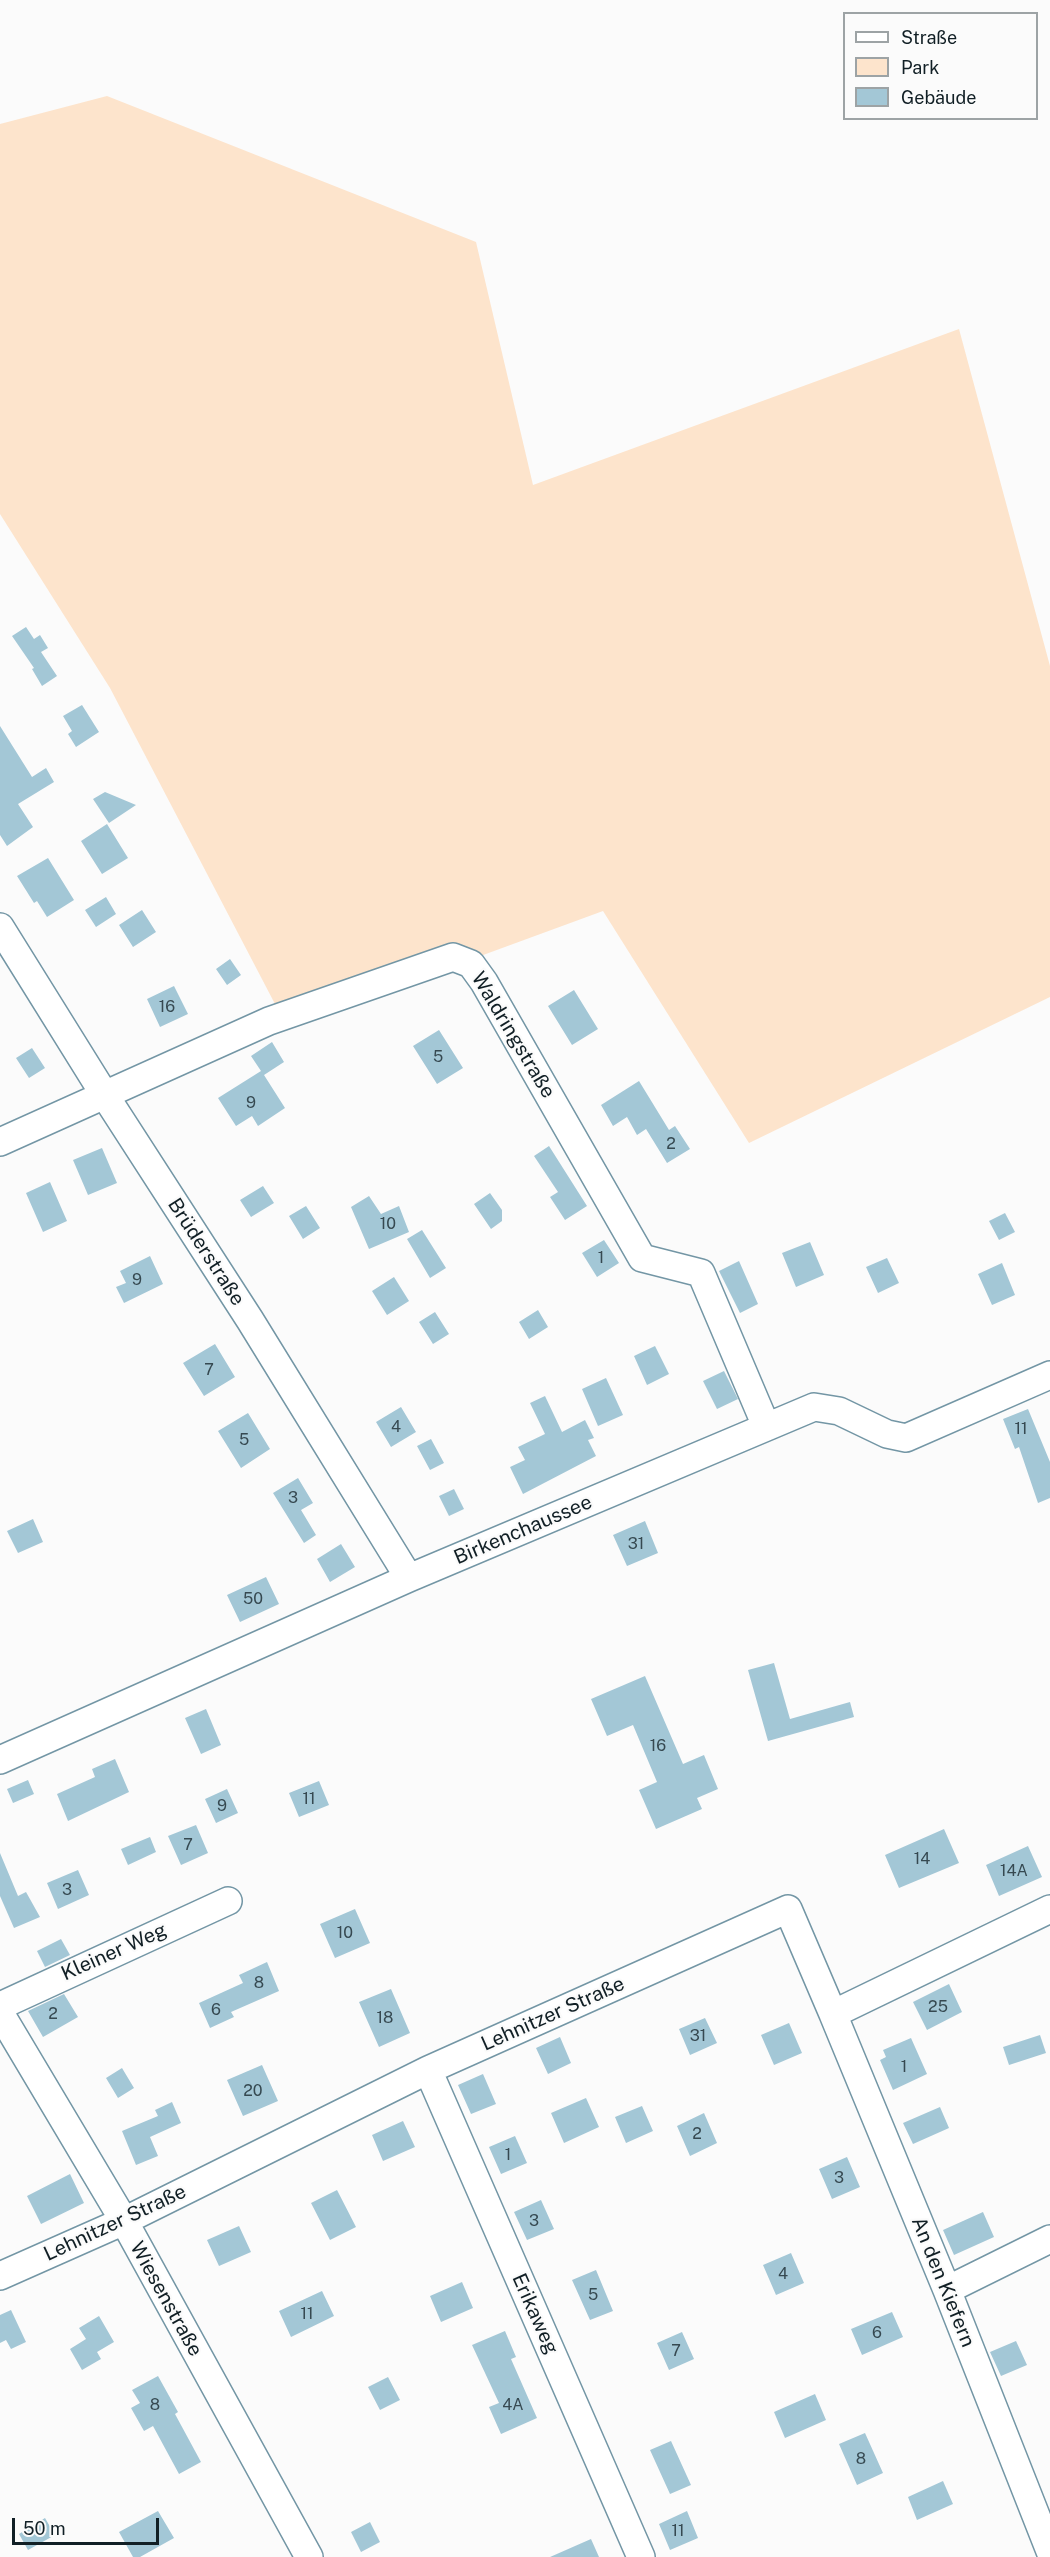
<!DOCTYPE html>
<meta charset="utf-8">
<style>
body{margin:0}
#map{position:relative;width:1050px;height:2557px;overflow:hidden;background:#fbfbfb;font-family:"Public Sans",sans-serif}
canvas{display:block}
.legend{position:absolute;left:843px;top:12px;width:195px;height:108px;box-sizing:border-box;background:#fbfbfb;border:2px solid #9da3a5;margin:0;padding:8px 10px;list-style:none;font-size:18px;color:#111f25}
.legend li{display:flex;align-items:center;gap:12px;height:30px}
.legend b{width:30px;border:2px solid #9da3a5}
.scale{position:absolute;left:12px;top:2518px;width:147px;height:27px;box-sizing:border-box;border:3px solid #111f25;border-top:0;padding-left:8px;font-size:18px;line-height:21px;white-space:nowrap;color:#111f25;-webkit-text-stroke:4px #fbfbfb;paint-order:stroke}
</style>
<div id="map">
<canvas width="1050" height="2557"></canvas>
<ul class="legend">
<li><b style="height:8px;background:#fff"></b>Straße</li>
<li><b style="height:16px;background:#fde4cc"></b>Park</li>
<li><b style="height:16px;background:#a3c7d6"></b>Gebäude</li>
</ul>
<div class="scale">50 m</div>
</div>
<script>
const context = document.querySelector('canvas').getContext('2d');
context.lineJoin = 'round';
function paint(path, color) { context.fillStyle = color; context.fill(path, 'evenodd'); }
const shape = rows => new Path2D(rows.map(r => 'M' + r).join(''));
function strokePath(path, color, width, dash) { context.strokeStyle = color; context.lineWidth = width; context.lineCap = dash ? 'butt' : 'round'; context.setLineDash(dash || []); context.stroke(path); }
function drawText(font, color, halo, rows, align = 'center') {
  context.font = font + ' "Public Sans",sans-serif'; context.lineWidth = 4.5; context.setLineDash([]); context.textBaseline = 'middle'; context.strokeStyle = halo; context.fillStyle = color; for (const [text, x, y, turn = 0] of rows) {
    context.save(); context.translate(x, y); context.rotate((+turn || 0) * Math.PI / 180); context.textAlign = isNaN(turn) ? turn : align; if (halo) context.strokeText(text, 0, 0); context.fillText(text, 0, 0); context.restore();
  }
}
const green = shape([
 [107,96,476,242,533,485,959,329,1050,666,1050,997,749,1143,603,911,287,1027,110,688,0,514,0,124]
]);
const building = shape([
 [26,627,34,639,40,635,48,648,41,652,57,676,42,686,32,669,34,668,12,636],
 [82,705,99,732,76,747,68,734,72,731,63,716],
 [0,726,32,777,46,768,54,782,18,804,33,827,7,846,0,835],
 [105,792,136,805,109,823,93,799],
 [107,824,128,858,102,874,81,841],
 [48,858,74,900,47,917,37,901,34,903,17,876],
 [106,897,116,914,96,927,85,910],
 [142,910,156,932,133,947,119,925],
 [230,959,241,975,227,985,216,969],
 [174,986,188,1014,160,1027,147,999],
 [574,990,598,1029,572,1045,548,1006],
 [439,1030,463,1068,437,1084,413,1046],
 [272,1042,284,1062,264,1075,285,1108,258,1126,252,1116,236,1126,218,1098,261,1071,251,1056],
 [32,1048,45,1068,29,1078,16,1058],
 [639,1081,669,1130,675,1126,690,1149,667,1163,646,1129,637,1135,627,1117,613,1126,601,1105],
 [549,1146,587,1206,565,1220,550,1197,558,1192,534,1156],
 [102,1148,117,1183,88,1195,73,1160],
 [50,1182,67,1221,43,1232,26,1193],
 [263,1186,274,1203,251,1217,240,1200],
 [490,1193,502,1210,502,1221,491,1229,474,1204],
 [369,1196,381,1214,399,1206,409,1232,369,1249,351,1207],
 [306,1206,320,1228,303,1239,289,1216],
 [1005,1213,1015,1232,999,1240,989,1221],
 [422,1230,446,1268,430,1278,407,1239],
 [604,1240,619,1263,597,1277,582,1253],
 [810,1242,824,1275,796,1287,782,1253],
 [150,1256,163,1284,124,1303,116,1287,126,1283,120,1271],
 [887,1258,899,1283,878,1293,866,1267],
 [739,1261,758,1304,740,1313,719,1271],
 [1002,1263,1015,1295,992,1305,978,1274],
 [394,1277,409,1301,387,1315,372,1291],
 [538,1310,548,1327,529,1339,519,1322],
 [435,1312,449,1334,433,1344,419,1322],
 [215,1344,235,1377,204,1396,183,1363],
 [655,1346,669,1374,647,1385,634,1356],
 [724,1371,738,1399,717,1409,703,1381],
 [606,1378,623,1415,598,1426,582,1389],
 [545,1396,562,1432,585,1420,594,1438,588,1440,596,1456,523,1494,510,1467,525,1460,518,1447,545,1434,530,1403],
 [401,1407,416,1432,391,1447,376,1422],
 [1028,1409,1050,1462,1050,1498,1038,1503,1019,1447,1015,1449,1003,1419],
 [248,1413,270,1449,241,1468,218,1431],
 [431,1439,444,1463,430,1470,417,1446],
 [298,1478,313,1503,301,1510,316,1535,304,1543,273,1493],
 [454,1489,464,1509,449,1516,439,1496],
 [33,1519,43,1542,18,1553,7,1531],
 [645,1521,658,1553,627,1566,613,1535],
 [341,1544,355,1567,330,1582,317,1559],
 [266,1577,279,1604,240,1622,227,1595],
 [774,1663,790,1719,850,1702,854,1717,768,1741,748,1670],
 [645,1676,683,1764,704,1755,718,1789,697,1798,702,1809,656,1829,639,1790,657,1782,633,1725,607,1736,591,1699],
 [206,1709,221,1745,201,1754,185,1718],
 [115,1759,129,1792,68,1821,57,1794,95,1777,92,1769],
 [28,1780,34,1794,13,1803,7,1789],
 [319,1781,329,1805,299,1817,289,1793],
 [227,1789,238,1813,216,1823,205,1799],
 [196,1825,208,1853,181,1865,168,1836],
 [944,1829,959,1863,899,1888,885,1855],
 [150,1837,156,1852,128,1865,121,1849],
 [1028,1846,1042,1877,999,1896,986,1865],
 [0,1853,18,1896,26,1892,40,1917,14,1928,0,1896],
 [78,1870,89,1895,58,1909,47,1883],
 [355,1909,370,1943,335,1958,320,1924],
 [61,1939,70,1955,45,1967,37,1951],
 [267,1962,279,1991,231,2012,234,2017,210,2028,199,2003,243,1983,239,1975],
 [949,1984,962,2012,927,2030,913,2002],
 [391,1989,410,2033,379,2047,359,2002],
 [64,1994,78,2017,43,2037,28,2011],
 [705,2018,717,2043,690,2055,679,2029],
 [789,2023,802,2053,774,2065,761,2035],
 [1040,2035,1046,2053,1009,2065,1003,2047],
 [560,2037,571,2063,548,2074,536,2048],
 [911,2038,927,2074,893,2090,880,2060,886,2057,883,2050],
 [262,2065,278,2101,243,2116,227,2080],
 [122,2068,134,2088,118,2098,106,2078],
 [483,2074,496,2104,471,2114,458,2085],
 [586,2098,599,2127,564,2143,551,2113],
 [172,2102,181,2123,150,2137,158,2156,136,2165,122,2131,158,2116,155,2110],
 [642,2106,653,2131,626,2143,615,2117],
 [940,2107,949,2128,913,2144,903,2123],
 [704,2113,717,2143,690,2156,677,2126],
 [403,2121,415,2147,383,2161,372,2135],
 [515,2136,527,2163,501,2174,489,2147],
 [847,2157,860,2187,832,2199,819,2169],
 [70,2174,84,2203,41,2224,27,2196],
 [337,2190,356,2227,330,2240,311,2203],
 [541,2200,554,2229,527,2240,514,2212],
 [983,2212,994,2237,954,2255,943,2230],
 [239,2226,251,2252,219,2266,207,2240],
 [791,2253,804,2283,776,2295,763,2265],
 [596,2270,613,2311,590,2320,572,2280],
 [462,2282,473,2308,441,2322,430,2296],
 [322,2291,334,2316,291,2337,279,2311],
 [11,2310,26,2342,11,2349,6,2340,0,2343,0,2315],
 [892,2312,903,2337,862,2355,851,2329],
 [99,2316,114,2342,97,2352,101,2359,82,2370,70,2349,86,2339,79,2328],
 [505,2331,516,2357,511,2359,537,2418,501,2434,489,2407,499,2403,472,2345],
 [682,2332,694,2359,669,2370,657,2343],
 [1016,2341,1027,2365,1001,2376,990,2352],
 [158,2376,178,2412,175,2414,201,2462,179,2474,153,2426,144,2431,131,2408,140,2403,132,2390],
 [388,2377,400,2400,380,2410,368,2387],
 [815,2394,826,2420,785,2438,774,2412],
 [865,2433,883,2473,857,2485,839,2444],
 [671,2441,691,2485,670,2494,650,2450],
 [943,2481,953,2504,917,2520,908,2497],
 [158,2511,174,2538,140,2557,133,2557,119,2532],
 [687,2511,698,2538,670,2550,659,2524],
 [45,2518,55,2535,28,2550,19,2534],
 [370,2522,380,2542,361,2552,351,2532],
 [591,2539,599,2557,550,2557]
]);
const minor = shape([
 [0,927,104,1094,250,1320,409,1578],
 [0,1142,269,1021,453,957,471,964,484,982,642,1258,701,1273,766,1426],
 [0,1760,409,1578,814,1407,839,1411,887,1434,906,1438,1050,1375],
 [0,2006,228,1901],
 [0,2013,124,2221,309,2557],
 [833,2014,947,2290,1050,2551],
 [428,2070,641,2557],
 [0,2276,124,2221,428,2070,788,1909,833,2014,1050,1909],
 [947,2290,1050,2239]
]);
const numberNames = [
 ["16",167,1007],
 ["5",438,1057],
 ["9",251,1103],
 ["2",671,1144],
 ["10",388,1224],
 ["1",601,1258],
 ["9",137,1280],
 ["7",209,1370],
 ["4",396,1427],
 ["11",1021,1429],
 ["5",244,1440],
 ["3",293,1498],
 ["31",636,1544],
 ["50",253,1599],
 ["16",658,1746],
 ["11",309,1799],
 ["9",222,1806],
 ["7",188,1845],
 ["14",922,1859],
 ["14A",1014,1871],
 ["3",67,1890],
 ["10",345,1933],
 ["8",259,1983],
 ["25",938,2007],
 ["6",216,2010],
 ["2",53,2014],
 ["18",385,2018],
 ["31",698,2036],
 ["1",904,2067],
 ["20",253,2091],
 ["2",697,2134],
 ["1",508,2155],
 ["3",839,2178],
 ["3",534,2221],
 ["4",783,2274],
 ["5",593,2295],
 ["11",307,2314],
 ["6",877,2333],
 ["7",676,2351],
 ["8",155,2405],
 ["4A",513,2405],
 ["8",861,2459],
 ["11",678,2531]
];
const streetNames = [
 ["Waldringstraße",513,1035,59],
 ["Brüderstraße",206,1252,57],
 ["Birkenchaussee",523,1530,-23],
 ["Kleiner Weg",114,1952,-24],
 ["Lehnitzer Straße",553,2014,-24],
 ["Lehnitzer Straße",115,2223,-25],
 ["An den Kiefern",943,2282,68],
 ["Wiesenstraße",166,2299,61],
 ["Erikaweg",535,2314,66]
];
paint(green, '#fde4cc');
paint(building, '#a3c7d6');
strokePath(minor, '#7396a5', 30);
strokePath(minor, '#fff', 27);
drawText('16px', '#364951', null, numberNames);
drawText('20px', '#111f25', '#fbfbfb', streetNames);
</script>
